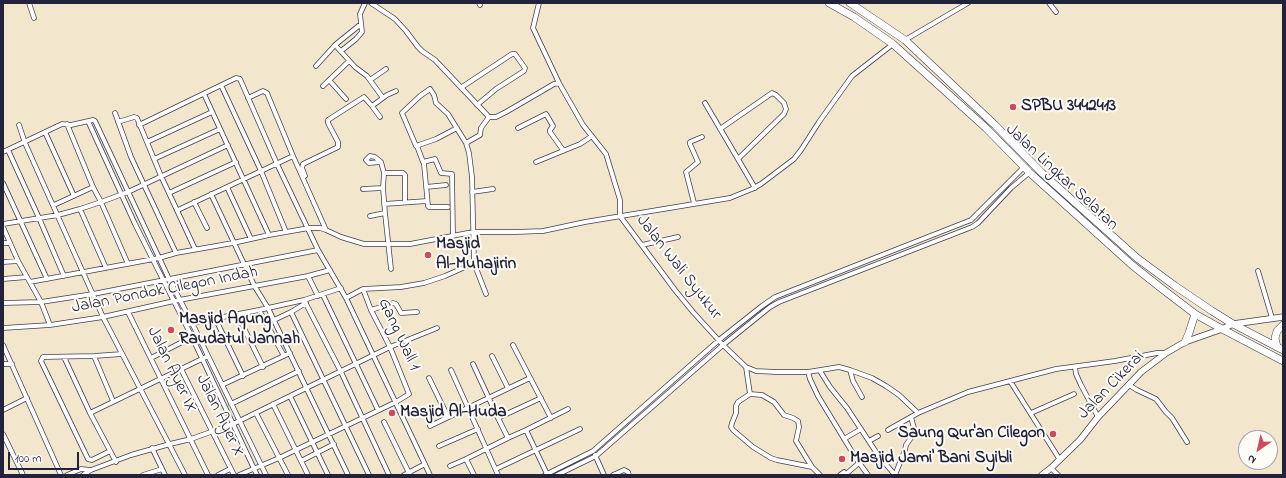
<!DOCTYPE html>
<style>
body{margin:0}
#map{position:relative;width:1286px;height:478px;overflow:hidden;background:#f2e6cd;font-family:"Indie Flower",sans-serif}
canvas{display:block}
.frame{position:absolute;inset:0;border:4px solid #22223b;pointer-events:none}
.north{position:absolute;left:1238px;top:430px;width:40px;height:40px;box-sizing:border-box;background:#fdfcf7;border:1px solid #a5a5ac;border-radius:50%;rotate:214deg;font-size:11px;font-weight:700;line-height:16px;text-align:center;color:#22223b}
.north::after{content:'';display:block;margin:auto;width:14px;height:18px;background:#d1495b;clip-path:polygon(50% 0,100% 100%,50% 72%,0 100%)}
.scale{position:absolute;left:8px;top:452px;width:71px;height:18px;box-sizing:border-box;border:2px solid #22223b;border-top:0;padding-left:5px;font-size:12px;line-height:14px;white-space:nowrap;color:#22223b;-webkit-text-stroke:3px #fdfcf7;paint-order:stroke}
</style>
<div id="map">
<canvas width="1286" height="478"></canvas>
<div class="frame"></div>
<div class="north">N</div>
<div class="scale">100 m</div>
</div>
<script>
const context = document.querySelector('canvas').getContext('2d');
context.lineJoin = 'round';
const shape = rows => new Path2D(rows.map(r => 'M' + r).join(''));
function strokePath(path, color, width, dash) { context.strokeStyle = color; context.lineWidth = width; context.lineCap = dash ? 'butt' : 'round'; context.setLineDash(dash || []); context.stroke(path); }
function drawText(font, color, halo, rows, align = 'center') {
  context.font = font + ' "Indie Flower",sans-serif'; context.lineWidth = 4; context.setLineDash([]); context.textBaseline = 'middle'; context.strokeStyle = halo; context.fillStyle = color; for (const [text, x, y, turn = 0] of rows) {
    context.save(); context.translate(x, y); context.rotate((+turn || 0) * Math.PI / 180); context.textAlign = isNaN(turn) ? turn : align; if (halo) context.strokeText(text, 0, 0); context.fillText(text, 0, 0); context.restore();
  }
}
const street = shape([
 [29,3,34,18],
 [371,3,395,19,406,31,418,47,422,51,435,60,489,117,496,117,506,112,554,84,559,83,583,125,606,154,620,200,620,216,675,290,693,312,723,345,746,367,756,371,776,372,808,372,839,367,850,370,872,378,886,386,899,395,918,413],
 [479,3,480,5],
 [539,3,533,28,559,83],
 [1049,3,1056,12],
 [361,24,335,45,355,67,367,76,383,98],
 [905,40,968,3],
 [341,51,356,39,362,32,360,14,365,3],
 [316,66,335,45],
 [329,80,346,99],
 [370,80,386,69],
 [221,85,261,171,286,232],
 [323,86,349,61],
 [462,87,512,54,515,54,525,68,524,71,496,89,477,105],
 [204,94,269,235],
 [248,98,263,91,267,93,293,156,326,230],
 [705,103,755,188],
 [115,113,131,157,176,253],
 [380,117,372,106,387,95,396,91],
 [88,121,135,224,192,337,257,475],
 [118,122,134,117,137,118,161,176,195,249],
 [67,124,93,187,101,202,128,264],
 [19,125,25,143,103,317,185,475],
 [139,125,236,78,240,79,277,164,318,250,346,298,430,475],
 [518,128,546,114,553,126,550,130,550,132,563,150],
 [720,129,772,93,776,95,784,103,786,109,784,114,738,159],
 [45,132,74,196],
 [147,142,212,112],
 [466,143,480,135,481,128,489,117],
 [417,146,423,162,435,159,441,173,452,174,453,236],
 [8,150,39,218,64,276],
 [3,152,62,124,71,125,93,120,95,121,169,279,192,323,266,475],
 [154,159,220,129],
 [381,162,369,163,366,160,370,156,375,157,381,162,384,173,383,188,385,213,391,269],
 [536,162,580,144,592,136],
 [424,164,428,206,429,207,448,207],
 [384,173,403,173,405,175,405,202],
 [305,176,302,168,303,164,338,147,338,142,328,123,328,120,364,97,372,106],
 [3,183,47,279],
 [227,187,251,239],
 [426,187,446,185],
 [363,189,383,188],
 [472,192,493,189],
 [169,193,236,162],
 [211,194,244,264,255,287,268,308,348,475],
 [194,202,207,228],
 [694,203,686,172,698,162,690,144,690,142,702,137],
 [384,204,427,201],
 [54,205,93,187],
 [80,209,106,268],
 [178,210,293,156],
 [370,216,385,213],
 [3,224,58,215,80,209,101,202,128,192,228,145],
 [3,227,18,261,41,302,50,325],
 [3,243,10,243],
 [642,245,678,237],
 [3,262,18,261],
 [474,263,486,294],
 [1258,271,1272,318],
 [308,276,318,296],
 [3,279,27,277],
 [30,282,159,258,176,253,233,243,269,235,309,228,320,228,326,230,341,237,364,244,410,244,473,232,515,232,543,231,585,222,730,198,752,189,761,184,794,159,801,150,819,122,852,76,893,44],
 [323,295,378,410],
 [346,298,363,289,401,287,424,283,445,276,474,263,472,177,469,153,466,143,448,114,436,103,434,95,430,89,420,96,402,113,416,146,436,139,457,128],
 [304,300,341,372,389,475],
 [3,303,41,302,93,294,318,250],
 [259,310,284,356],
 [371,310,393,303,396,304,401,313,417,312],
 [128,312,208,475],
 [291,312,369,475],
 [237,314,263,367],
 [215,318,243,376],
 [274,320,291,312,306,303],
 [186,325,192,323,259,310,304,300,341,288],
 [3,328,50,325,103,317,174,301,308,276,330,270],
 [3,345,61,475],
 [513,345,551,418],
 [94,356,113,401],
 [492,356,508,388],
 [64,357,90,413,116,462],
 [151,358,192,337],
 [3,364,12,364],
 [473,364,498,418,508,438],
 [746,367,750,394],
 [1075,367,1076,374,1081,385,1098,417],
 [181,369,234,475],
 [451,370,498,475],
 [850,370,853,381,862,397],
 [820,371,830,387,847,408,878,455,895,475],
 [808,372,810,379,818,396,857,460,868,475],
 [429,378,448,417],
 [1010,381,1060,460],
 [222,385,290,353],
 [1129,385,1137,390,1156,399,1166,412,1172,418,1187,442],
 [290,396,328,475],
 [231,404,299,371],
 [273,404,308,475],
 [3,410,27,398],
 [90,413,208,356],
 [256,413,288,475],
 [1031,413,1074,394],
 [498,418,541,398],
 [384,422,410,475],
 [430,426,530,378],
 [526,430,547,474],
 [888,430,918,413,968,392,1056,369,1115,361,1157,353,1166,353],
 [3,434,23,475],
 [844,439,861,429],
 [869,441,878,436],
 [439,446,478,429],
 [152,448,165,475],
 [110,451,92,460,88,459,41,361,43,357,94,356,122,354],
 [595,455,604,475],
 [466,459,474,475],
 [301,461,334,444],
 [450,466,466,459,508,438,526,430,568,409],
 [812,467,796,441,799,427,798,421,793,418,784,415,774,402,762,395,750,394,738,402,736,406,736,413,732,423,731,427,733,430,753,447,771,458,777,460,812,467,820,475],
 [1051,468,1058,475],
 [496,469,580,429],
 [846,474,859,463],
 [67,475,81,469,91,470],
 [83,475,91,470,131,455,170,444,191,439,233,424,390,347,437,328],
 [143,475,162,469],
 [218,475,230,469],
 [239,475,279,458,396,402,409,394,390,347,371,310,363,289],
 [404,475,425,464],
 [545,475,593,451,719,340,762,306,775,297,971,220,1024,167,1026,167],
 [557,475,596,456,723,345,770,307,779,302,972,227,978,223,1011,188,1030,172],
 [613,475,624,470,628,472,629,475],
 [840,475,844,472,846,475],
 [895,475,905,450,906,445,915,432,911,417]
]);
const secondary = shape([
 [1042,475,1051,468,1080,440,1098,417,1141,372,1166,353,1185,342,1222,329,1233,324,1283,317]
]);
const highway = shape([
 [829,3,854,17,893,44,986,128,1029,172,1132,265,1161,288,1195,314,1222,329,1283,361],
 [850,3,905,40,995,125,1042,173,1137,258,1175,286,1212,311,1233,324,1283,350],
 [1185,342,1189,333,1195,314],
 [1277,347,1275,338,1277,331,1283,325]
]);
const markers = [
 [1013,107,4,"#d1495b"],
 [428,255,4,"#d1495b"],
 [171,330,4,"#d1495b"],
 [392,413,4,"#d1495b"],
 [1053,434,4,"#d1495b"],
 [842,459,4,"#d1495b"]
];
const poiNames = [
 ["SPBU 3442413",1021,107],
 ["Masjid",436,245],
 ["Al-Muhajirin",436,265],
 ["Masjid Agung",179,320],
 ["Raudatul Jannah",179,340],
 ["Masjid Al-Huda",400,413],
 ["Saung Qur'an Cilegon",1045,434,"right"],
 ["Masjid Jami' Bani Syibli",850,459]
];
const streetNames = [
 ["Jalan Lingkar Selatan",1061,178,43],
 ["Jalan Wali Syukur",678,268,52],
 ["Jalan Pondok Cilegon Indah",165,291,-11],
 ["Gang Wall 1",398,335,65],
 ["Jalan Ayer IX",171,370,64],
 ["Jalan Cikerai",1112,386,-46],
 ["Jalan Ayer X",219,416,64]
];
strokePath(street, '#413f51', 5.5);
strokePath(secondary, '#413f51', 7);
strokePath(highway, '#413f51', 8);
strokePath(street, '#fff', 4);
strokePath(secondary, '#fff', 5.5);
strokePath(highway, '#fff', 7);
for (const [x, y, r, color] of markers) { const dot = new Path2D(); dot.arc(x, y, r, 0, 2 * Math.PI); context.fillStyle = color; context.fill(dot); strokePath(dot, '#fdfcf7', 1.5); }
drawText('bold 17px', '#22223b', '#fdfcf7', poiNames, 'left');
drawText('17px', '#22223b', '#fdfcf7', streetNames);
</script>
